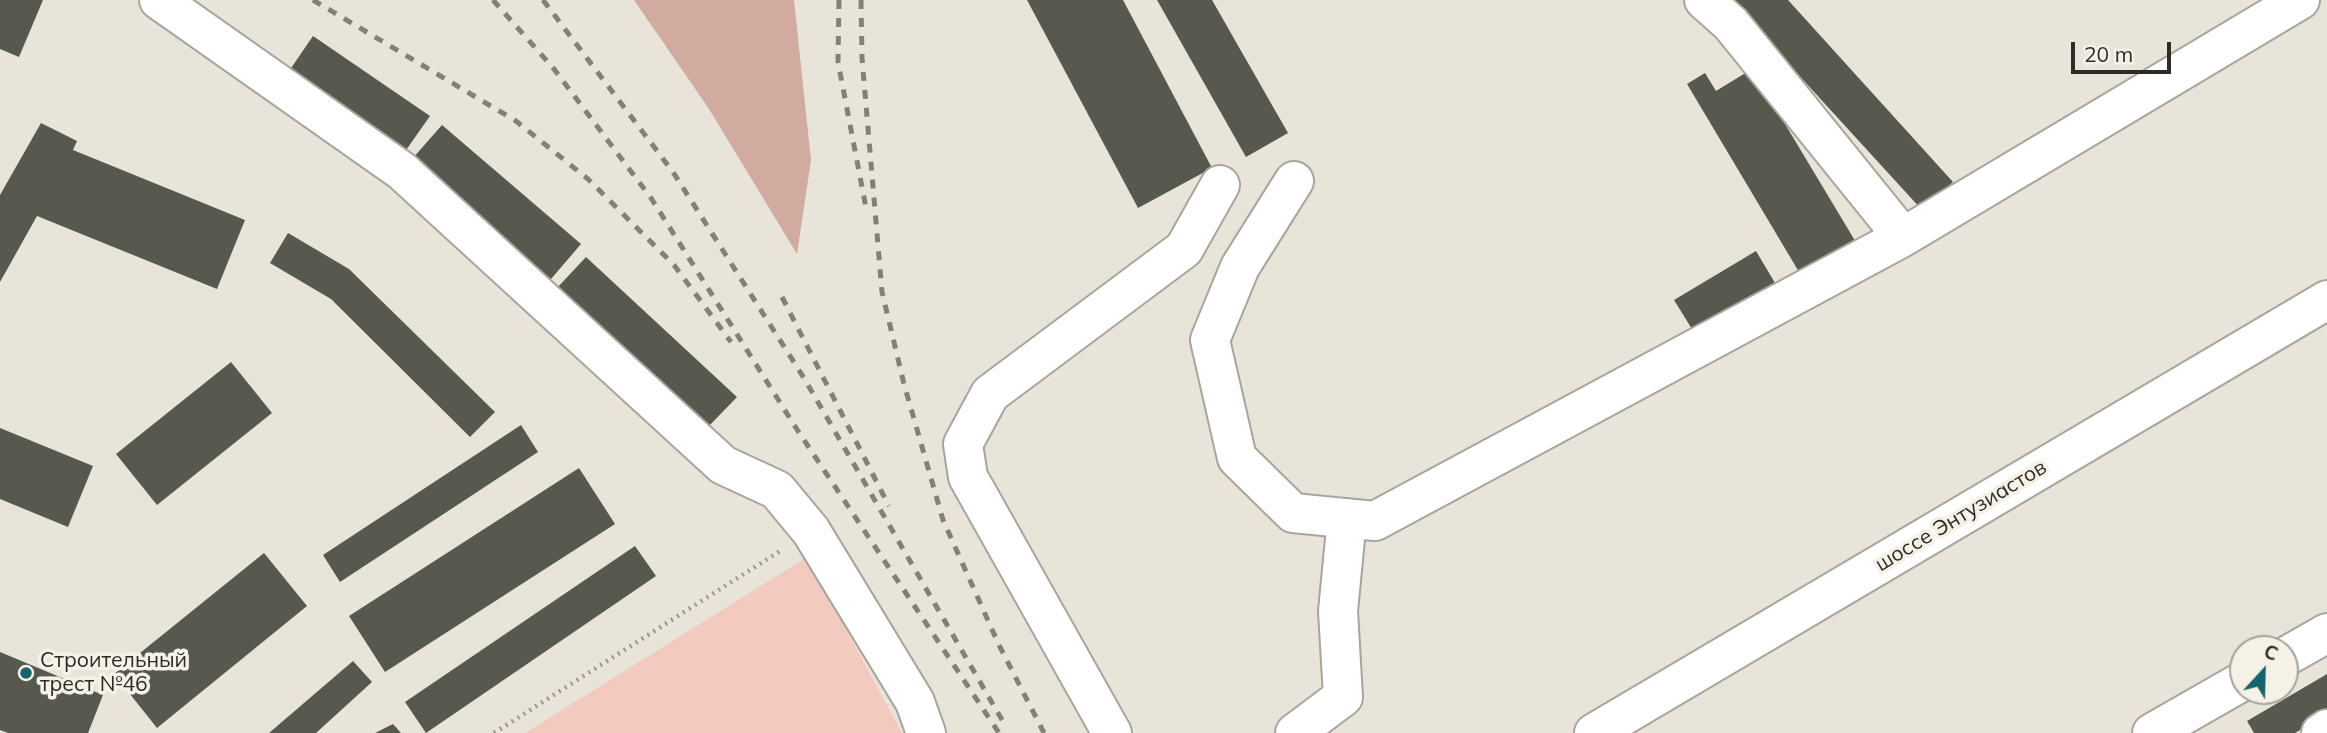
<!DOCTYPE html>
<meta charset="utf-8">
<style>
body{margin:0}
#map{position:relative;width:2327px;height:733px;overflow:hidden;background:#e9e4da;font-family:Mulish,sans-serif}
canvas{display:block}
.north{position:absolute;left:2229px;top:635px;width:70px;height:70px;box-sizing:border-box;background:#f6f1e7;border:2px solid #a6a29a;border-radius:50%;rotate:22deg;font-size:19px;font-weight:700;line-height:28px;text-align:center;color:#2d2b27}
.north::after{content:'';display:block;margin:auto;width:24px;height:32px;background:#15636b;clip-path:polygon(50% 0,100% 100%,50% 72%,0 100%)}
.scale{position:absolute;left:2071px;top:42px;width:100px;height:32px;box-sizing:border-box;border:4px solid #2d2b27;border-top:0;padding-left:9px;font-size:21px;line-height:24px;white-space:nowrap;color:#2d2b27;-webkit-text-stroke:5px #f6f1e7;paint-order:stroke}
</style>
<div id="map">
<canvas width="2327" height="733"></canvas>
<div class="north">С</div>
<div class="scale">20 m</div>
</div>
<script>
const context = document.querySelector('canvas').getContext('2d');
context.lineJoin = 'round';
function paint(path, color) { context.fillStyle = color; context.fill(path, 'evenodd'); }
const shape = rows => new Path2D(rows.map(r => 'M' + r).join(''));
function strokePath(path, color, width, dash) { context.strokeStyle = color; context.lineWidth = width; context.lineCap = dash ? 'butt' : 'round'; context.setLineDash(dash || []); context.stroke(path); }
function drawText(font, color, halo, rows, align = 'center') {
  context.font = font + ' Mulish,sans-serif'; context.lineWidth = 7; context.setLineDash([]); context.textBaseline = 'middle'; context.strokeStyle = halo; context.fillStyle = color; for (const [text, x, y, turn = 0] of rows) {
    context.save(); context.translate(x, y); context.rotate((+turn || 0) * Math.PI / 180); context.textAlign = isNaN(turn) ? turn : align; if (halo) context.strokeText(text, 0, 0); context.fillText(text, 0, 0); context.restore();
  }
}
const green = shape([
 [807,557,902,733,525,733]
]);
const forest = shape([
 [634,0,794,0,811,160,797,254,709,109]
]);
const building = shape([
 [0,0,43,0,19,57,0,49],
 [1027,0,1123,0,1212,168,1138,208],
 [1157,0,1212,0,1288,133,1246,157],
 [1730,0,1788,0,1953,182,1922,210],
 [313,36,430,116,404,153,287,74],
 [1752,69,1860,249,1805,282,1687,84,1705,73,1716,91],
 [41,123,77,141,73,150,245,220,217,289,37,216,0,282,0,195],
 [442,125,581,244,551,279,412,159],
 [288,233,349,269,495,412,470,437,331,299,270,263],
 [1756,251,1781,293,1700,342,1674,300],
 [586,257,737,397,708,427,557,288],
 [231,362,272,413,157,505,116,454],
 [521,425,538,452,340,582,323,555],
 [0,428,93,466,68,527,0,499],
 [579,468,615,524,385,672,349,616],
 [635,546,656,576,426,733,405,702],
 [264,553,307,606,157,728,114,674],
 [0,652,103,695,88,733,8,733,0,730],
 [353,661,372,682,316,733,269,733],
 [2327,674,2327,714,2295,733,2254,733,2247,721],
 [393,724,401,733,375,733]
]);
const path = shape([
 [494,733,780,551]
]);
const minor = shape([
 [159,0,402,171,723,465,777,490,811,531,915,702,926,733],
 [1704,0,1731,24,1903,237,2300,0],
 [1294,181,1240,267,1210,340,1237,458,1293,513,1375,521,1903,237],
 [2285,657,2327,633],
 [1112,733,968,477,963,444,990,394,1184,249,1220,185],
 [1295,733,1343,697,1338,611,1347,518],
 [2152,733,2243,681],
 [2321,733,2327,729]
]);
const major = shape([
 [1594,733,2327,300]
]);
const rail = shape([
 [313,0,516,121,588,179,674,265,731,342],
 [493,0,554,69,651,198,798,431,999,733],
 [543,0,673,172,804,378,1005,725],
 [839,0,838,62,867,213],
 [861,0,862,58,882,292,904,384,943,520,999,645,1044,733],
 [782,297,889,506]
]);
const markers = [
 [26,673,7,"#15636b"]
];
const streetNames = [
 ["шоссе Энтузиастов",1961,516,-31]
];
const poiNames = [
 ["Строительный",40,661],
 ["трест №46",40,685]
];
paint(green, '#f2cac0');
paint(forest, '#d1aaa0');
paint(building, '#57584e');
strokePath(minor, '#aaa59c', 42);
strokePath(major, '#aaa59c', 42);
strokePath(path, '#9b978f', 4.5, [2, 5]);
strokePath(minor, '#fff', 38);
strokePath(major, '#fff', 38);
strokePath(rail, '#838079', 5, [9, 9]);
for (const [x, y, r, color] of markers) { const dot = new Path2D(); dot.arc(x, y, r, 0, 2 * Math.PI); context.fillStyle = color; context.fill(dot); strokePath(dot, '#f6f1e7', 2.5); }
drawText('21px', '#2d2b27', '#f6f1e7', streetNames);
drawText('21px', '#2d2b27', '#f6f1e7', poiNames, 'left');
</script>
